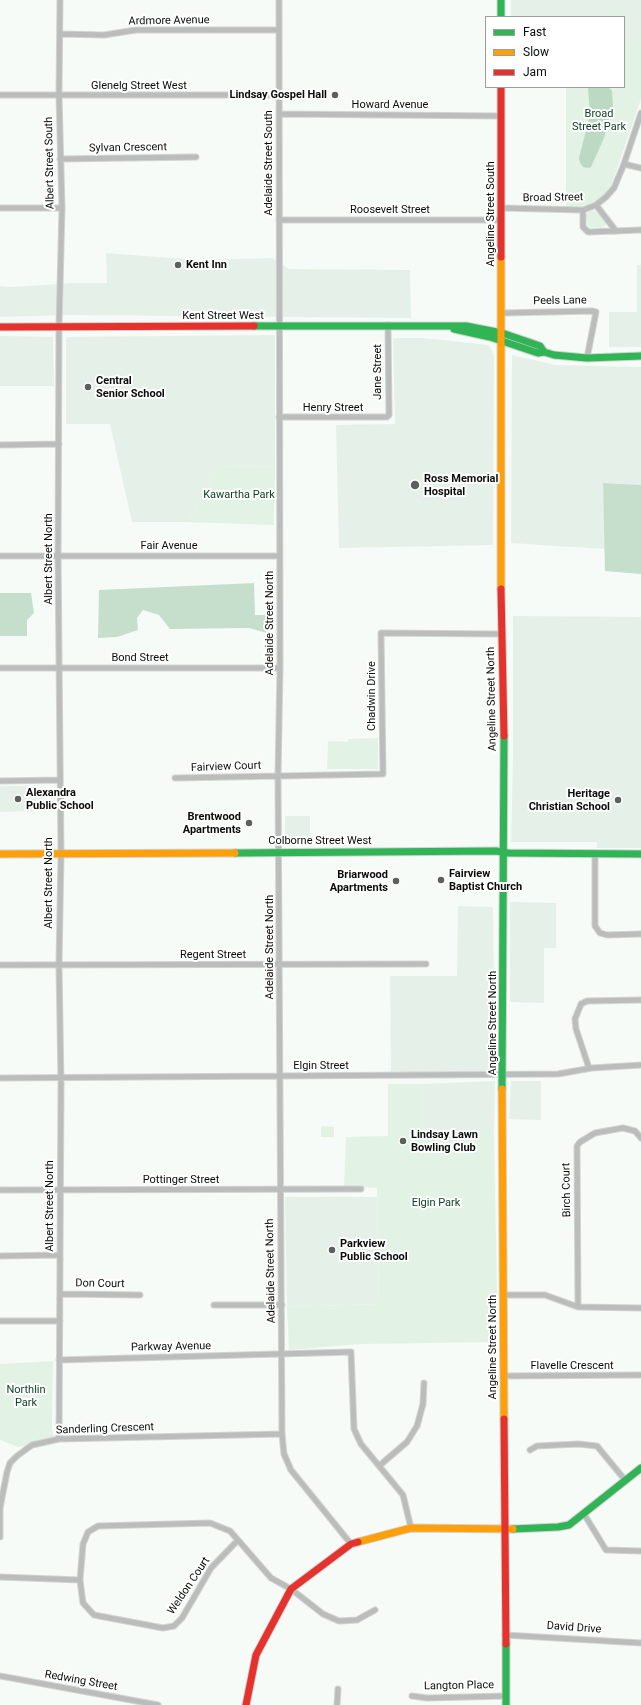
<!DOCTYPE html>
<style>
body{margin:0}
#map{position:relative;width:641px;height:1705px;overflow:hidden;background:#f6fbf7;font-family:Roboto,sans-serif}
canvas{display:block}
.legend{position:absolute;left:485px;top:16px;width:140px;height:72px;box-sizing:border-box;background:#fff;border:1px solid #9d9e9d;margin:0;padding:5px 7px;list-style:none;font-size:12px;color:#090d0a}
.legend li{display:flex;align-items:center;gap:8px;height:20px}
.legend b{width:20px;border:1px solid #9d9e9d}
</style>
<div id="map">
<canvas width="641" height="1705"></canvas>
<ul class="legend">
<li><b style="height:5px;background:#30b455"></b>Fast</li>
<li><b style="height:5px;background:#ff9f0a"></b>Slow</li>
<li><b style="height:5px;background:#e5322d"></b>Jam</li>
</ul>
</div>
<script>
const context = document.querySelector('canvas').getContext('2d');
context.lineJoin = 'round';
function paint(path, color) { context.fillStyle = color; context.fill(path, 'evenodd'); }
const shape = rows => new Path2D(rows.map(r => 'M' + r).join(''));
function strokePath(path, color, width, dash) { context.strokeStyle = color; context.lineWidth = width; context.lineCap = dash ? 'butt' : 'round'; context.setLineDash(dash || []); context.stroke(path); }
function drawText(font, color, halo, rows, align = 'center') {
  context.font = font + ' Roboto,sans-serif'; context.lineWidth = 4; context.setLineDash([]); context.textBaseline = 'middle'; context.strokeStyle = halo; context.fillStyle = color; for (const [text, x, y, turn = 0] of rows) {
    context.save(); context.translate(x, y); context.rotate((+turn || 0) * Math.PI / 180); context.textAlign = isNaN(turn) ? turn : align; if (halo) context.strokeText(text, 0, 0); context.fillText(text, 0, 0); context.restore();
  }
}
const built = shape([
 [511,0,641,0,641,38,624,38,624,17,511,17],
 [106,253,198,260,272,258,289,269,410,270,411,318,67,315,0,317,0,286,14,287,73,283,107,283],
 [637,265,641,265,641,347,609,347,609,312,637,312],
 [275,335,275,467,218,466,188,522,132,522,110,424,66,424,66,337],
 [0,336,53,337,54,386,0,386],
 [393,338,423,338,489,345,494,355,493,545,339,548,336,425,395,424],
 [512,355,555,365,641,367,641,485,603,483,605,549,511,543],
 [513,616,641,617,641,848,597,848,597,842,511,842,513,758],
 [0,786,37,786,36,811,0,812],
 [285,816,310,816,310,846,285,846],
 [510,902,556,903,556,948,544,948,544,1003,510,1002],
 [458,906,493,907,495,1074,391,1075,390,976,457,976],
 [495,1081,494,1134,423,1135,422,1084],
 [511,1081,541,1081,541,1120,509,1119],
 [285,1197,377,1197,379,1304,287,1307]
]);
const green = shape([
 [609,10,625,10,625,19,624,17,608,17],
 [624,38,641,38,641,99,610,189,595,202,582,206,566,207,566,87,624,87],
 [590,211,595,211,606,220,606,225,602,228,588,227,586,215],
 [218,466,275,467,274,525,188,522],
 [378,738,378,769,327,769,328,741,348,742,348,739],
 [388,1084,422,1084,423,1135,494,1134,498,1342,361,1344,289,1350,287,1307,379,1304,377,1188,344,1186,346,1137,388,1136],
 [321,1126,334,1127,334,1137,321,1137],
 [53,1361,52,1428,54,1439,40,1440,28,1446,18,1447,0,1440,0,1364]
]);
const forest = shape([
 [603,483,641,485,641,574,605,571],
 [254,583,255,615,265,615,267,633,249,628,170,629,159,615,143,610,137,618,138,630,117,637,98,638,99,590],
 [0,593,31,593,34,613,27,620,27,636,0,636]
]);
const water = shape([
 [588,87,608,87,612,91,613,105,604,138,591,167,589,168,583,167,580,163,579,158,590,115]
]);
const street = shape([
 [279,0,280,668,278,775,282,1434,284,1454,291,1470,351,1544],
 [60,34,104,35,136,30,279,30],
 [0,95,279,95],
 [279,114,501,116],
 [60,159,196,157],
 [624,164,641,168],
 [596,205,616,231],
 [0,208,62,208],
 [502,208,583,210,596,205,606,197,614,188,624,164,641,113],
 [583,210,583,227,588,232,641,230],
 [279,220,501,220],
 [502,313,592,311,596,312,587,358],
 [279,417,387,417,389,415,388,325],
 [0,445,59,444],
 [0,556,279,556],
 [0,668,280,668],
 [175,778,383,774,381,633,501,634],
 [0,781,60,780],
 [595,853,595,926,600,933,607,935,641,934],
 [0,965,426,964],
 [589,1068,576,1029,575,1019,581,1004,587,1001,641,1000],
 [0,1078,558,1074,592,1068,641,1065],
 [0,1190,361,1189],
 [0,1256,60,1255],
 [61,1294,140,1295],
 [504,1295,545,1295,578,1307,641,1308],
 [214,1305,282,1305],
 [578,1307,577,1146,580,1142,595,1133,623,1128,635,1131,641,1138],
 [0,1321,60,1321],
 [59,1360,351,1352,354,1429,361,1444,403,1495,411,1528],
 [504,1376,641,1375],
 [59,1439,61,1083,59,965,61,854,58,557,59,326,62,208,59,95,60,0],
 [530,1450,537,1446,578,1444,597,1446,625,1480],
 [379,1466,407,1442,417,1426,423,1404,424,1383],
 [584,1514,606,1550,641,1551],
 [0,1537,0,1508,7,1472,10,1463,17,1456,32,1445,59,1439,282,1434],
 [238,1540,211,1568,182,1618,174,1626,163,1628,94,1615,83,1603,80,1580,83,1544,88,1532,98,1526,210,1523,230,1531,238,1540,271,1578,291,1589,323,1614,339,1621,357,1620,375,1610],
 [0,1577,80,1580],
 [505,1635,641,1643],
 [0,1676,158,1705],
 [412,1696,427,1698,506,1696],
 [337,1705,338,1689]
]);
const fast = shape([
 [501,0,501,17],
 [254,326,466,326,502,333,540,346,544,352],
 [454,329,490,337,538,353,544,352,554,355,587,358,641,356],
 [235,853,496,851,508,853,641,854],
 [502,1089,504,736],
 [513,1529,558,1527,569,1525,641,1468],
 [506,1644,506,1705]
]);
const slow = shape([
 [501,257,501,589],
 [0,854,235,853],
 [502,1089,504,1419],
 [358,1542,411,1528,513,1529]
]);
const jam = shape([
 [501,87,501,257],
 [0,327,254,326],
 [501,589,504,736],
 [504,1419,506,1644],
 [246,1705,256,1655,291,1589,351,1544,358,1542]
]);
const markers = [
 [335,95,4,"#5c605d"],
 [178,265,4,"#5c605d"],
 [88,387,4,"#5c605d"],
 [415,485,5,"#5c605d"],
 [18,799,4,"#5c605d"],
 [618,800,4,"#5c605d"],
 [249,823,4,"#5c605d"],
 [441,880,4,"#5c605d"],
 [396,881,4,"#5c605d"],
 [403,1141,4,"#5c605d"],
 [332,1250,4,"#5c605d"]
];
const streetNames = [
 ["Ardmore Avenue",169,21,-1],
 ["Glenelg Street West",139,86],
 ["Howard Avenue",390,105],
 ["Sylvan Crescent",128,148,-1],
 ["Albert Street South",50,163,-91],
 ["Adelaide Street South",269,163,-90],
 ["Broad Street",553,198,-1],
 ["Roosevelt Street",390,210],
 ["Angeline Street South",491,214,-90],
 ["Peels Lane",560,301,-1],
 ["Kent Street West",223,316],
 ["Jane Street",378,372,-90],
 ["Henry Street",333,408],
 ["Fair Avenue",169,546],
 ["Albert Street North",49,559,-90],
 ["Adelaide Street North",270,623,-90],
 ["Bond Street",140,658],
 ["Chadwin Drive",372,696,-90],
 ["Angeline Street North",492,699,-91],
 ["Fairview Court",226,767,-2],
 ["Colborne Street West",320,841],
 ["Albert Street North",49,883,-90],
 ["Adelaide Street North",270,947,-90],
 ["Regent Street",213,955],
 ["Angeline Street North",493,1023,-90],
 ["Elgin Street",321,1066],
 ["Pottinger Street",181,1180],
 ["Birch Court",567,1190,-91],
 ["Albert Street North",50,1206,-90],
 ["Adelaide Street North",271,1271,-91],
 ["Don Court",100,1284,1],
 ["Parkway Avenue",171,1347,-1],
 ["Angeline Street North",493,1347,-90],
 ["Flavelle Crescent",572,1366],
 ["Sanderling Crescent",105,1429,-2],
 ["Weldon Court",189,1586,-56],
 ["David Drive",574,1628,4],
 ["Redwing Street",81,1681,10],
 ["Langton Place",459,1686,-1]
];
const poiNames = [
 ["Lindsay Gospel Hall",327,95,"right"],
 ["Kent Inn",186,265],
 ["Central",96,381],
 ["Senior School",96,394],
 ["Ross Memorial",424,479],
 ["Hospital",424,492],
 ["Alexandra",26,793],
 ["Public School",26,806],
 ["Heritage",610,794,"right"],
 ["Christian School",610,807,"right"],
 ["Brentwood",241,817,"right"],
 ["Apartments",241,830,"right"],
 ["Fairview",449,874],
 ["Baptist Church",449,887],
 ["Briarwood",388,875,"right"],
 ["Apartments",388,888,"right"],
 ["Lindsay Lawn",411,1135],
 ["Bowling Club",411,1148],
 ["Parkview",340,1244],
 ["Public School",340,1257]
];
const parkNames = [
 ["Broad",599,114],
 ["Street Park",599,127],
 ["Kawartha Park",239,495],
 ["Elgin Park",436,1203],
 ["Northlin",26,1390],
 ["Park",26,1403]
];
paint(built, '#e5f1e8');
paint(green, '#e2f3e6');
paint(forest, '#c6dfcd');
paint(water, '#bbd9c3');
strokePath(street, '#d1d4d2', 7);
strokePath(fast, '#d1d4d2', 9);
strokePath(slow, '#d1d4d2', 9);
strokePath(jam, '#d1d4d2', 9);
strokePath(street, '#bbbcbc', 5);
strokePath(fast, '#30b455', 7);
strokePath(slow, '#ff9f0a', 7);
strokePath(jam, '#e5322d', 7);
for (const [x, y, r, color] of markers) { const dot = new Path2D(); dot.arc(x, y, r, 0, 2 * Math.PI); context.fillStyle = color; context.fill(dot); strokePath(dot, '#fff', 1.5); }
drawText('11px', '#090d0a', '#fff', streetNames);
drawText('bold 11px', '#090d0a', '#fff', poiNames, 'left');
drawText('11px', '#104124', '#fff', parkNames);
</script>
